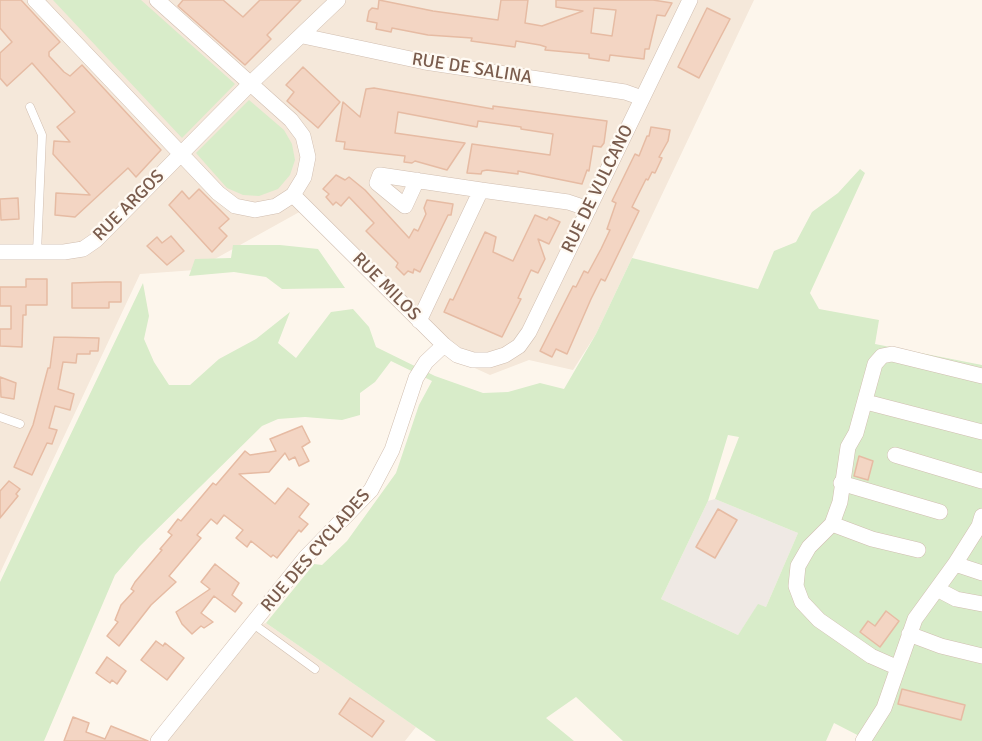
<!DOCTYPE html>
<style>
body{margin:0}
canvas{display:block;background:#fdf6ec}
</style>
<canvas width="982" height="741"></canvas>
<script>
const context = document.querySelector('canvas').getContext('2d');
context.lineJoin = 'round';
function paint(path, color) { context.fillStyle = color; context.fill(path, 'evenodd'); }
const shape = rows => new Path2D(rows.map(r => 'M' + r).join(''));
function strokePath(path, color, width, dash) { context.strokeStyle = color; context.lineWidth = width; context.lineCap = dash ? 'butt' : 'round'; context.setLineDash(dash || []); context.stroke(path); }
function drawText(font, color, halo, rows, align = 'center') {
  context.font = font + ' Signika,sans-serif'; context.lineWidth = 4.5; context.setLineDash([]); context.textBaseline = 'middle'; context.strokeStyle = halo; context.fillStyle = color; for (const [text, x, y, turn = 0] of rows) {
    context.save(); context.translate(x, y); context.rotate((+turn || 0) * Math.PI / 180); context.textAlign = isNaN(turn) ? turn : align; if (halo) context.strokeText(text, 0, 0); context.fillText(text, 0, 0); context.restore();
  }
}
const residential = shape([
 [0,0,754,0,596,334,573,370,529,360,490,375,455,359,303,210,195,270,140,274,0,573],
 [266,623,416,727,405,741,151,741,235,632]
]);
const industrial = shape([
 [715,499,798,533,766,607,758,605,738,635,661,599,708,501]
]);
const green = shape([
 [53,0,141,0,235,84,182,138],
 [249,100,284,130,292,144,295,160,290,175,278,189,259,196,243,195,227,188,196,153],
 [860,169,865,173,810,293,819,309,879,320,875,344,982,365,982,741,869,741,834,723,826,741,623,741,576,697,546,718,574,741,436,741,266,623,314,564,322,565,347,541,396,473,419,405,432,381,391,361,375,382,360,393,360,415,342,420,305,417,278,419,262,426,140,546,115,575,44,741,0,741,0,582,143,283,149,316,144,339,154,362,169,385,190,385,219,359,256,339,290,312,278,343,296,358,331,312,353,309,369,327,376,347,435,376,483,393,508,392,540,383,564,389,596,334,632,258,758,289,774,251,796,242,812,212,838,193],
 [728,435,739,437,715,499,798,533,766,607,758,604,738,635,661,599,708,501],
 [233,245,280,245,318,249,345,288,282,289,266,277,234,272,189,276,195,259,231,258]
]);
const building = shape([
 [0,0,21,0,60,42,49,52,49,56,64,72,70,76,82,65,161,150,136,177,128,168,75,217,55,215,56,193,90,195,53,154,54,141,70,142,57,127,75,112,32,63,7,86,0,78,0,53,12,42,0,28,0,0],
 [183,0,223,0,243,17,260,0,301,0,267,35,271,39,245,65,178,6,183,0],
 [379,0,433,11,498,20,501,0,528,0,525,23,542,26,583,11,556,7,556,0,653,0,672,3,665,16,657,15,649,49,645,49,644,59,610,55,609,61,589,58,589,54,545,50,546,47,540,45,516,41,515,47,471,41,472,38,428,35,392,28,391,32,376,29,377,23,367,21,369,11,372,8,378,9,379,0],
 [594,8,616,10,612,36,591,33,594,8],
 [707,8,730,19,699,78,678,67,707,8],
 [303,67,340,102,318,128,287,101,294,92,286,85,303,67],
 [374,88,493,109,493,106,607,121,604,143,601,147,593,146,589,171,587,170,582,184,518,171,518,174,487,170,482,171,481,174,467,173,472,144,550,155,553,134,521,129,521,127,478,121,477,127,398,112,395,133,465,143,447,170,415,161,412,163,404,162,405,156,344,149,345,142,336,141,343,102,360,117,366,89,374,88],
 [651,127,670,130,668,141,659,157,662,158,655,173,652,172,648,180,646,179,632,207,639,211,605,281,601,279,591,299,567,354,556,349,552,357,540,351,573,286,576,287,584,271,588,273,601,249,610,230,607,229,616,203,612,201,635,154,639,156,647,136,649,136,651,127],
 [336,175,345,180,349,177,365,190,409,238,414,229,418,231,426,214,424,208,427,200,453,204,451,215,448,215,420,272,414,269,413,273,408,271,404,275,396,267,398,263,366,231,374,223,349,197,341,206,336,202,333,205,326,197,329,194,323,189,336,175],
 [199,189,229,219,219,228,227,236,212,252,169,205,182,191,189,199,199,189],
 [18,198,19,219,1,220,0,199,18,198],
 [535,215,547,220,549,217,560,222,549,244,538,239,545,259,538,273,531,270,518,298,521,299,502,337,444,312,450,299,453,300,485,232,496,237,493,252,513,261,535,215],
 [171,236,184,251,167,265,147,246,157,237,162,243,171,236],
 [26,279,47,279,47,305,26,305,26,315,23,315,22,347,0,346,0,329,11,329,11,306,0,306,0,287,26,287,26,279],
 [106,282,121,282,121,302,109,302,109,308,72,308,72,283,106,282],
 [54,337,99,338,98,351,90,351,90,354,77,354,76,363,63,362,58,389,74,394,70,410,55,406,49,428,57,430,52,444,47,443,32,475,14,467,33,425,48,368,50,368,54,337],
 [0,377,16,383,14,399,1,397,0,377],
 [302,426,310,442,302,447,309,461,299,466,295,457,289,460,285,453,269,472,239,474,275,504,288,488,309,504,299,517,308,524,301,532,299,530,277,558,273,555,271,557,251,541,247,547,236,538,243,530,224,515,217,524,211,519,197,535,201,538,169,576,176,582,151,605,119,646,107,636,118,622,115,620,121,605,134,591,131,589,135,582,162,550,160,549,172,535,168,532,178,519,181,521,213,483,216,485,245,451,250,455,276,451,270,439,302,426],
 [859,456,873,461,868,480,854,476,859,456],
 [9,481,20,489,16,494,18,496,0,518,0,491,9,481],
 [718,509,737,520,715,558,696,547,718,509],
 [215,564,239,583,232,595,242,603,235,612,214,596,201,613,213,622,204,628,201,626,192,634,182,624,176,612,210,589,201,582,215,564],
 [886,611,899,621,880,647,860,632,868,621,875,626,886,611],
 [156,641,163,646,165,643,184,658,167,680,141,660,156,641],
 [107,657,126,671,117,684,112,680,110,683,96,673,107,657],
 [902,689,965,705,961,720,898,704,902,689],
 [350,698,384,721,372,737,339,714,350,698],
 [73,717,89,723,86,732,105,739,111,726,148,741,64,741,73,717]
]);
const service = shape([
 [30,107,42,135,37,252],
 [0,417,20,424],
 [252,623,315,669]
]);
const minor = shape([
 [35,0,218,193,235,206,255,210,276,206,293,195,304,177,308,157,303,136,291,120,157,0],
 [303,36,425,62,625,92,642,98],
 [417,180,405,206,377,183,380,175,481,190],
 [293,195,444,345,457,355,473,360,489,360,505,355,519,346,529,332,690,0],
 [0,252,64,252,83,249,96,240,251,83,338,0],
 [419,321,481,190,568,202,589,209],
 [866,402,982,432],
 [895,455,982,481],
 [841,483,940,512],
 [832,524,809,547,798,566,796,586,802,602,819,620,871,656,896,667],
 [918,550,872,539,832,524,840,502,848,447,856,433,875,364,882,356,892,354,982,376],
 [955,564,982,573],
 [937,589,956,599,982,604],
 [909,634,941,646,982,656],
 [158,741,306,557,371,490,392,450,416,378,426,362,444,345],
 [863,741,884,708,915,619,955,564,979,526,982,516]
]);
const streetNames = [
 ["RUE DE SALINA",472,69,9],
 ["RUE DE VULCANO",598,189,-64],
 ["RUE ARGOS",129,206,-45],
 ["RUE MILOS",386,287,45],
 ["RUE DES CYCLADES",316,551,-49]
];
paint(residential, '#f5e8da');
paint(industrial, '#efe9e4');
paint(green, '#d8ecc9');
paint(building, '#f3d5c3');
strokePath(building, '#e6bba3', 1.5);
strokePath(service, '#d1beb0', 9);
strokePath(minor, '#d1beb0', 16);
strokePath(service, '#fff', 8);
strokePath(minor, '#fff', 15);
drawText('18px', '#7a5c4d', '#fffaf3', streetNames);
</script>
